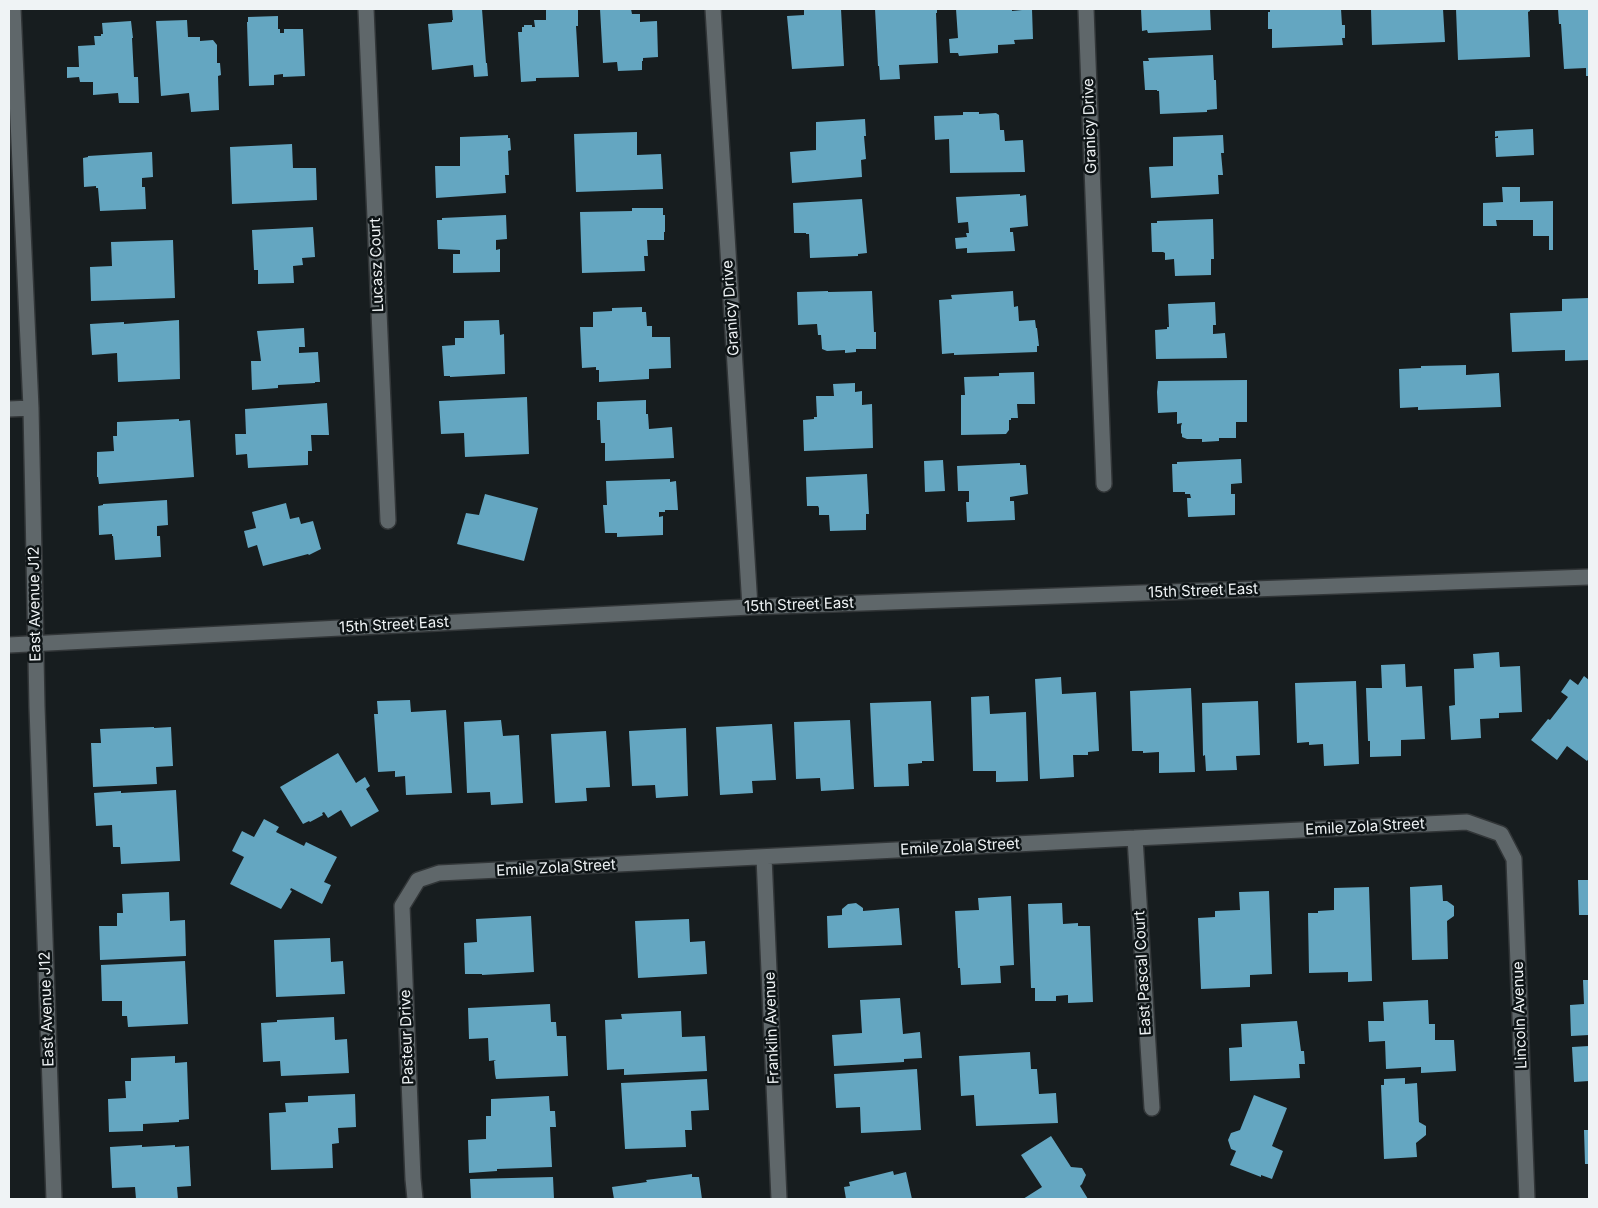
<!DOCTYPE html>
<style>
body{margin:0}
#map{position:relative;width:1598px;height:1208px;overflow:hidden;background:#171d1f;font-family:Inter,sans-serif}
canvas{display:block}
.frame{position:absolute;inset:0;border:10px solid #eff3f5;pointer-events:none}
</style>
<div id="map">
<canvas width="1598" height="1208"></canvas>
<div class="frame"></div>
</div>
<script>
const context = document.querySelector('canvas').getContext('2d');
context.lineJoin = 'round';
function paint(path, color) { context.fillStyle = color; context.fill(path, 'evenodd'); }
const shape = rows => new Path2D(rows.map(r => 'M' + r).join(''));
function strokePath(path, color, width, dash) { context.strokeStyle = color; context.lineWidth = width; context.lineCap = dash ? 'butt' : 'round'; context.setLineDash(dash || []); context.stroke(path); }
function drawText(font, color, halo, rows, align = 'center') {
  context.font = font + ' Inter,sans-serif'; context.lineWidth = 5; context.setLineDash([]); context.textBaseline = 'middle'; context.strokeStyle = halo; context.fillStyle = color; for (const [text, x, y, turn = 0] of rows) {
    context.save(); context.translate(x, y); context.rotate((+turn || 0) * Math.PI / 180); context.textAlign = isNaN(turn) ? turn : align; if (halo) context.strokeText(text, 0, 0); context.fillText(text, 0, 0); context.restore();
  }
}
const building = shape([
 [452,9,482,9,486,63,487,63,488,76,474,77,473,65,432,70,428,24,452,22,452,20,453,20],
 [546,9,578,9,578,26,576,26,579,77,536,78,536,81,521,82,518,32,522,32,522,27,524,27,524,25,532,25,532,27,535,27,534,20,546,20],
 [600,9,631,9,632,14,640,14,640,22,657,21,658,57,643,58,643,61,642,61,642,70,618,71,617,62,603,63],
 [804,9,841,9,844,66,792,69,787,16,804,15],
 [875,9,937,9,937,13,936,13,938,63,899,65,900,79,880,80,879,66,878,66],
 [956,9,1012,9,1012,11,1032,9,1033,39,1014,40,1015,44,998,45,998,53,959,56,958,53,950,53,949,39,958,38],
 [1141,9,1210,9,1211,30,1148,33,1147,30,1142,31],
 [1270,9,1341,9,1342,25,1345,25,1345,38,1342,38,1343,45,1272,48,1272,29,1268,29,1268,12,1270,12],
 [1371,9,1443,9,1445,42,1372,45],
 [1456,9,1530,9,1530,11,1528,12,1530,57,1458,60],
 [1558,9,1589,9,1589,76,1586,76,1586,68,1564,69,1561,24,1559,24],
 [278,16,278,29,280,29,280,33,284,33,284,29,303,29,305,76,283,77,283,74,274,75,274,85,249,86,247,22,248,22,248,17],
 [187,20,188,37,200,37,200,41,213,40,217,45,217,63,220,63,221,75,218,76,219,110,191,112,189,93,161,96,156,21],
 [131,21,133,38,132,38,134,77,138,77,139,103,119,103,118,93,93,95,93,82,80,82,79,77,67,78,67,67,79,67,78,46,95,45,94,36,101,36,101,34,103,34,102,23],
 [1213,55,1214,80,1216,80,1217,109,1207,110,1207,112,1160,114,1159,91,1157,91,1157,90,1145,90,1143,61,1149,61,1148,58],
 [963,112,979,112,979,114,996,113,999,115,1000,130,1004,130,1005,141,1023,140,1025,172,950,173,949,139,935,140,934,116,963,115],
 [865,119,866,136,864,136,866,159,861,160,862,177,792,183,790,152,816,150,816,122],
 [1533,129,1534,155,1496,157,1495,138,1498,138,1498,136,1495,137,1495,131],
 [637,132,637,155,661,154,663,189,576,192,574,134],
 [508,135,508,138,510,138,511,150,508,151,509,175,505,175,506,193,436,198,435,166,460,166,460,137],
 [1223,135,1224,153,1221,153,1223,175,1218,175,1219,194,1151,198,1149,167,1173,166,1173,137],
 [292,144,293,168,316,168,317,200,232,204,230,147],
 [152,152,153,177,142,178,142,187,145,187,146,209,100,211,98,188,96,188,96,186,84,187,83,158,88,157,88,156],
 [1502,187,1520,187,1520,202,1553,201,1553,250,1549,250,1549,236,1533,236,1533,220,1496,220,1497,226,1483,226,1483,203,1503,202],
 [1020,194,1020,196,1026,195,1028,226,1010,228,1010,232,1013,232,1015,251,967,253,967,248,956,249,955,238,967,237,966,233,969,233,968,222,958,223,956,197],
 [862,199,867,253,858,254,858,256,810,258,809,234,806,234,806,233,794,233,793,203],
 [632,208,663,208,663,215,665,215,665,232,664,232,664,240,647,240,648,256,644,256,645,271,582,273,580,212,632,211],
 [506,215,507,239,496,240,496,250,500,249,500,272,453,273,453,254,460,254,460,250,438,249,437,220,442,220,442,218],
 [1213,219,1214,259,1211,259,1211,275,1175,276,1174,259,1165,260,1165,253,1163,252,1152,252,1151,223,1157,223,1157,221],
 [313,227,315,257,302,258,303,265,293,266,294,283,258,284,258,270,254,270,252,230],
 [173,240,175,298,91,301,90,267,112,266,111,242],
 [828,291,828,292,872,291,874,332,876,332,876,349,856,349,856,352,845,353,845,350,827,351,822,349,821,335,818,335,817,324,798,325,797,292],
 [1013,291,1014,307,1018,306,1019,321,1035,320,1036,328,1037,328,1039,346,1037,346,1037,352,954,355,954,353,942,354,939,300,952,299,951,295],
 [1589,298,1589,360,1565,361,1565,350,1512,352,1510,313,1562,311,1562,299],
 [1215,302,1216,325,1213,325,1213,334,1225,333,1227,358,1156,359,1155,330,1167,329,1167,327,1169,327,1168,304],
 [642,307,642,312,646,312,647,326,652,326,652,337,670,337,671,368,649,369,649,379,599,382,599,370,596,370,596,367,582,368,580,327,593,327,593,312,612,311,612,308],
 [179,320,180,379,118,382,117,353,92,355,90,324,124,322,124,324],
 [499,320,500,335,504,334,505,374,450,377,450,376,444,376,442,346,455,345,455,338,464,338,464,321],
 [304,328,305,347,299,347,299,353,318,352,320,382,315,382,315,383,278,385,278,388,252,390,251,361,261,361,257,331],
 [1466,365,1466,375,1499,373,1501,407,1418,410,1418,407,1400,408,1399,369,1421,368,1421,366],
 [1034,372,1035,404,1017,404,1018,418,1011,418,1011,420,1009,420,1009,430,1006,434,961,435,961,395,965,395,964,377,999,376,999,373],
 [1247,380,1247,422,1236,422,1236,438,1219,438,1219,441,1202,442,1202,439,1187,439,1182,437,1182,433,1181,434,1181,426,1182,423,1177,424,1177,412,1158,413,1157,392,1158,381],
 [855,383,855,392,862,391,862,405,872,404,873,448,804,451,803,420,814,419,814,417,817,417,816,396,834,396,833,384],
 [527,397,529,454,465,457,464,433,441,434,439,401],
 [646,400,646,414,648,414,649,429,672,427,674,458,605,461,605,443,601,443,600,420,597,420,597,402],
 [327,403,329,435,311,435,312,451,308,451,308,465,248,468,247,454,236,455,235,434,246,434,245,409],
 [179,419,179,421,190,420,194,477,99,484,98,477,97,477,97,452,114,451,113,436,117,436,117,422],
 [1241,459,1242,483,1231,484,1231,494,1235,494,1235,515,1188,517,1187,498,1191,498,1190,494,1185,494,1185,492,1173,492,1172,464,1177,464,1177,462],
 [943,460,945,491,925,492,924,461],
 [1020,463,1020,465,1026,465,1028,494,1010,497,1010,501,1014,501,1015,520,967,522,966,502,969,502,969,491,958,491,957,466],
 [867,474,869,514,866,514,866,530,830,531,829,515,819,515,819,508,818,506,807,506,806,477],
 [670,479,670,482,676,481,678,510,665,510,665,512,659,512,659,517,663,516,663,535,617,537,617,533,605,533,603,505,607,505,606,481],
 [485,494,538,508,524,561,457,544,466,513,479,515],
 [167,500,168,525,157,526,157,536,160,536,161,557,115,560,113,536,112,536,112,534,99,535,98,506,103,505,103,504],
 [286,503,290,519,299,517,301,524,313,521,321,549,309,555,308,554,263,566,257,545,248,548,244,531,256,528,252,512],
 [1499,652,1500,667,1520,666,1522,712,1499,713,1499,718,1480,719,1481,738,1451,740,1449,706,1455,705,1454,669,1474,668,1473,654],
 [1405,664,1406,687,1422,686,1425,739,1401,740,1401,756,1370,757,1370,741,1368,741,1366,688,1382,688,1381,665],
 [1584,676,1589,680,1589,758,1587,761,1567,746,1557,760,1531,740,1548,719,1550,720,1568,697,1561,692,1570,679,1578,685],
 [1061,677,1062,694,1096,692,1099,751,1088,752,1088,755,1073,755,1074,777,1040,779,1035,679],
 [1356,681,1359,764,1324,766,1323,744,1309,745,1309,742,1297,743,1295,683],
 [1191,688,1195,772,1159,773,1159,752,1143,753,1143,751,1132,751,1130,691],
 [989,696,990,714,1026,712,1028,781,996,782,996,771,973,771,971,697],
 [410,700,411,712,446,710,452,793,406,795,405,776,395,777,395,771,378,772,374,714,378,714,377,701],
 [931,701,934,761,922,761,922,763,908,764,909,786,874,787,870,703],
 [1258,701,1260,755,1236,756,1237,770,1206,771,1205,755,1203,756,1202,703],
 [501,720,503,736,519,735,523,803,491,805,490,792,467,793,464,722],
 [850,720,854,789,821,791,820,778,796,779,794,722],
 [772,724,776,780,752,781,753,793,720,795,716,727],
 [154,727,154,728,171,727,173,766,156,767,157,784,93,787,91,743,101,743,100,729],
 [686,728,688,796,656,798,655,785,632,786,629,731],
 [606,731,610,787,586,788,587,801,555,803,551,734],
 [338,753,356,783,365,777,370,786,366,789,379,811,351,827,341,810,328,818,324,812,322,813,323,815,310,822,309,821,303,824,280,787],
 [176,790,180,861,121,864,120,847,113,847,112,825,96,826,94,793,121,791,121,793],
 [264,819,279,827,276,832,304,846,306,842,337,857,324,882,331,885,322,904,291,888,290,890,292,891,281,909,230,884,244,857,232,851,242,831,254,837],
 [1578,880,1589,880,1589,915,1579,915],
 [1442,885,1443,901,1447,901,1454,906,1454,916,1447,921,1448,959,1412,960,1410,887],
 [1369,887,1372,981,1348,982,1348,972,1309,973,1308,913,1318,913,1318,911,1334,910,1334,888],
 [1269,891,1272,974,1250,975,1250,987,1201,989,1198,918,1215,917,1215,911,1240,910,1239,892],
 [169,892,170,921,185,920,186,956,100,960,99,926,117,926,117,913,123,913,122,894],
 [1011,896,1014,965,1000,966,1001,983,961,985,960,968,958,968,955,911,979,910,978,898],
 [856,903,863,908,863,911,899,908,902,945,828,948,827,916,842,915,842,909,848,904],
 [1062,903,1063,924,1078,923,1078,926,1090,926,1093,1002,1068,1003,1068,995,1056,996,1056,1001,1035,1001,1035,988,1031,988,1028,904],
 [531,916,534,972,482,975,482,974,465,974,464,943,477,942,476,919],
 [689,919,690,942,705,941,707,974,638,978,635,921],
 [330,938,331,962,343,961,345,994,276,997,274,940],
 [185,961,188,1024,128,1027,127,1016,122,1016,122,1001,102,1001,101,965],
 [1583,980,1589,980,1589,1035,1571,1036,1570,1005,1584,1004],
 [900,998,903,1034,920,1032,922,1058,904,1059,904,1062,834,1066,832,1035,862,1033,860,1000],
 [1428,1000,1429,1024,1435,1024,1435,1040,1454,1040,1456,1071,1421,1073,1421,1067,1386,1069,1385,1041,1369,1042,1368,1021,1384,1021,1383,1002],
 [550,1004,551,1022,556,1022,557,1036,566,1036,568,1076,496,1079,495,1074,494,1061,496,1060,489,1061,488,1038,469,1039,468,1008],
 [681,1011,682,1037,705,1036,707,1071,624,1075,624,1069,607,1070,605,1020,622,1019,621,1014],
 [334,1017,335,1040,347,1039,349,1073,281,1076,280,1061,263,1062,261,1023,277,1022,277,1020],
 [1297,1021,1301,1051,1304,1051,1305,1064,1299,1064,1300,1078,1230,1081,1229,1048,1242,1047,1241,1024],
 [1589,1046,1589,1081,1574,1082,1572,1047],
 [1030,1052,1031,1069,1037,1069,1039,1094,1056,1093,1058,1123,976,1126,974,1095,961,1096,959,1056],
 [175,1056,175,1063,187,1062,189,1119,179,1120,179,1122,143,1124,143,1131,109,1132,108,1099,126,1098,125,1081,131,1081,131,1058],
 [917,1069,921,1130,861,1133,860,1107,836,1108,834,1074],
 [1405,1078,1405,1084,1417,1083,1419,1122,1426,1126,1426,1135,1416,1143,1417,1157,1384,1159,1381,1085,1384,1085,1384,1079],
 [707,1079,709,1110,691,1111,692,1130,685,1130,686,1147,625,1149,621,1083],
 [355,1094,356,1127,338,1128,339,1143,332,1144,333,1168,271,1170,269,1113,286,1112,285,1103,308,1102,308,1096],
 [1254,1095,1287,1108,1272,1146,1283,1151,1272,1179,1261,1175,1261,1177,1230,1165,1236,1151,1231,1149,1228,1140,1231,1133,1240,1130],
 [549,1096,550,1111,555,1111,556,1127,550,1127,552,1167,497,1169,497,1171,469,1173,468,1140,486,1139,486,1116,491,1116,491,1099],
 [1584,1130,1589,1130,1589,1164,1585,1164],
 [1051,1136,1071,1167,1082,1168,1086,1175,1082,1184,1080,1186,1088,1199,1023,1199,1042,1187,1021,1155],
 [142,1145,142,1147,175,1145,175,1147,189,1146,191,1186,177,1187,178,1199,136,1199,135,1187,112,1188,110,1147],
 [893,1171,894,1175,906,1172,912,1199,846,1199,844,1187,850,1186,849,1182],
 [692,1174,692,1177,699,1177,702,1199,614,1199,612,1187,647,1182,646,1180],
 [553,1177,554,1199,471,1199,470,1179]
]);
const street = shape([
 [13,9,31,408,37,707,54,1199],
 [366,9,388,521],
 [713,9,750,607],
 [1086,9,1104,484],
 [9,409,31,408],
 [1135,838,1152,1108],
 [764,857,779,1199],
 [415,1199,413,1179,402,906,418,880,439,873,1135,838,1467,822,1501,834,1514,859,1527,1199]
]);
const secondary = shape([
 [9,645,750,607,1589,577]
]);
const streetNames = [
 ["Granicy Drive",1090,126,-92],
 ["Lucasz Court",377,265,-92],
 ["Granicy Drive",731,308,-94],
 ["15th Street East",1203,591,-2],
 ["East Avenue J12",35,604,-91],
 ["15th Street East",799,605,-2],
 ["15th Street East",394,625,-3],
 ["Emile Zola Street",1365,827,-3],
 ["Emile Zola Street",960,847,-3],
 ["Emile Zola Street",556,868,-3],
 ["East Pascal Court",1143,973,-93],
 ["East Avenue J12",47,1009,-92],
 ["Lincoln Avenue",1520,1015,-92],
 ["Franklin Avenue",772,1028,-92],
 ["Pasteur Drive",407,1037,-92]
];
paint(building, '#64a6c1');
strokePath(street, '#323638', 18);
strokePath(secondary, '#323638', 18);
strokePath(street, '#5f676a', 15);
strokePath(secondary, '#5f676a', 15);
drawText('15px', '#eff3f5', '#0e1416', streetNames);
</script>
